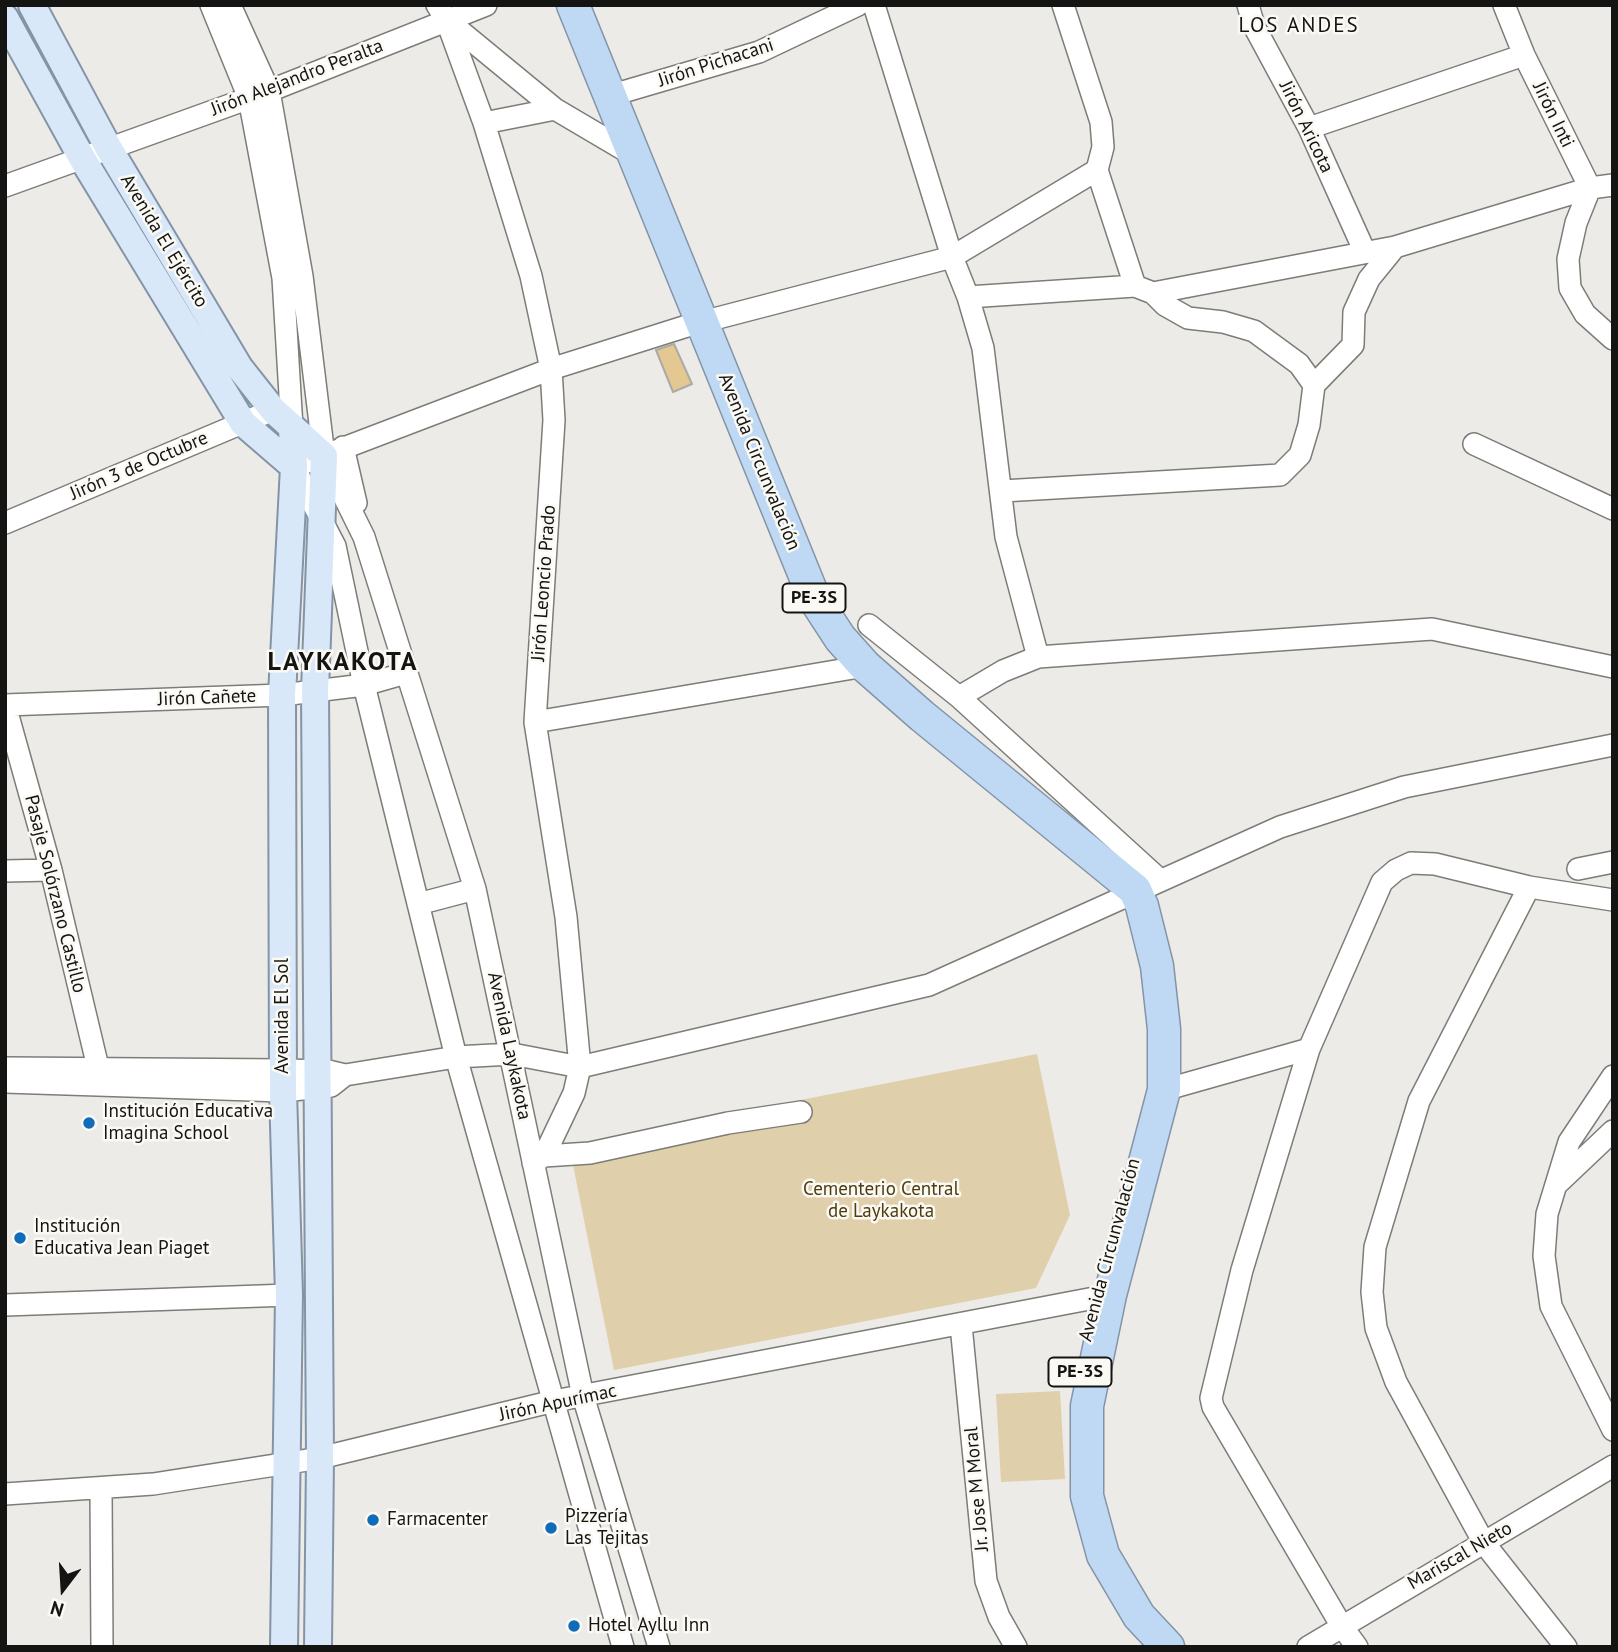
<!DOCTYPE html>
<meta charset="utf-8">
<style>
body{margin:0}
#map{position:relative;width:1618px;height:1652px;overflow:hidden;background:#edebe7;font-family:"PT Sans",sans-serif}
canvas{display:block}
.frame{position:absolute;inset:0;border:7px solid #141412;pointer-events:none}
.north{position:absolute;left:28px;top:1554px;width:70px;height:70px;-webkit-text-stroke:5px #fbf9f4;paint-order:stroke;rotate:197deg;font-size:19px;font-weight:700;line-height:28px;text-align:center;color:#141412}
.north::after{content:'';display:block;margin:auto;width:24px;height:32px;background:#141412;clip-path:polygon(50% 0,100% 100%,50% 72%,0 100%)}
</style>
<div id="map">
<canvas width="1618" height="1652"></canvas>
<div class="frame"></div>
<div class="north">N</div>
</div>
<script>
const context = document.querySelector('canvas').getContext('2d');
context.lineJoin = 'round';
function paint(path, color) { context.fillStyle = color; context.fill(path, 'evenodd'); }
const shape = rows => new Path2D(rows.map(r => 'M' + r).join(''));
function strokePath(path, color, width, dash) { context.strokeStyle = color; context.lineWidth = width; context.lineCap = dash ? 'butt' : 'round'; context.setLineDash(dash || []); context.stroke(path); }
function drawText(font, color, halo, rows, align = 'center') {
  context.font = font + ' "PT Sans",sans-serif'; context.lineWidth = 5; context.setLineDash([]); context.textBaseline = 'middle'; context.strokeStyle = halo; context.fillStyle = color; for (const [text, x, y, turn = 0] of rows) {
    context.save(); context.translate(x, y); context.rotate((+turn || 0) * Math.PI / 180); context.textAlign = isNaN(turn) ? turn : align; if (halo) context.strokeText(text, 0, 0); context.fillText(text, 0, 0); context.restore();
  }
}
const green = shape([
 [1037,1054,1070,1215,1036,1288,614,1370,569,1145],
 [1060,1391,1065,1479,1001,1482,996,1394]
]);
const building = shape([
 [674,344,692,384,673,392,656,350,674,344]
]);
const minor = shape([
 [211,5,249,98,283,278,292,428],
 [230,5,269,91,302,276,324,456,364,537,475,889,583,1396,659,1647],
 [437,5,446,19,484,123,531,276,551,369,554,420,535,722,566,917,580,1067,574,1093,544,1156,533,1163],
 [874,5,952,257,968,297,983,348,1006,537,1038,657],
 [1063,5,1101,122,1103,147,1097,170,1135,286],
 [1248,5,1254,26,1309,128,1364,250],
 [1504,5,1524,55,1590,188,1576,223,1568,259,1570,288,1585,314,1613,339],
 [448,21,555,109,633,155],
 [609,96,759,52,858,5],
 [484,123,555,109],
 [1309,128,1524,55],
 [5,186,269,91,486,5],
 [1153,293,1165,305,1188,318,1223,322,1254,331,1299,364,1314,385],
 [968,297,1135,286,1153,293,1395,247,1590,188,1613,185],
 [1474,444,1613,509],
 [343,447,356,503],
 [1002,491,1280,475,1300,455,1309,425,1314,385,1353,345,1354,312,1369,279,1395,247],
 [5,523,273,410],
 [869,625,959,697,1160,880],
 [959,697,1003,671,1038,657,1432,629,1613,667],
 [5,705,282,695,364,685,406,673],
 [5,705,51,870,101,1080],
 [535,722,865,666],
 [1578,869,1613,862],
 [5,871,51,870],
 [1529,887,1419,1101,1375,1247,1372,1292,1376,1328,1396,1382,1484,1543,1566,1647],
 [418,904,475,889],
 [5,1068,284,1070,328,1071,345,1075,331,1086,283,1091,5,1082],
 [345,1075,456,1057,512,1054,580,1067,929,985,1280,827,1404,787,1613,745],
 [1613,1076,1569,1142,1547,1214,1544,1256,1551,1306,1613,1430],
 [1164,1090,1309,1049],
 [544,1156,590,1153,728,1123,801,1112],
 [1558,1183,1613,1131],
 [5,1305,289,1295],
 [961,1325,986,1581,999,1617,1016,1647],
 [101,1490,102,1647],
 [5,1494,153,1484,320,1458,554,1401,1110,1295],
 [623,1647,456,1057,364,685,335,546,294,467,551,369,687,326,952,257,1097,170],
 [1308,1647,1613,1466],
 [1357,1647,1341,1625,1213,1407,1211,1398,1242,1270,1309,1049,1382,882,1396,870,1411,863,1435,864,1529,887,1613,900]
]);
const major = shape([
 [32,5,108,147,239,367,273,410,324,456,315,690,320,1458,318,1647],
 [5,18,82,158,243,423,294,467],
 [284,1647,289,1295,283,1091,282,695,294,467,292,428]
]);
const highway = shape([
 [573,5,814,598,840,638,865,666,922,716,1135,890,1142,906,1157,966,1164,1029,1164,1090,1110,1295,1087,1406,1087,1496,1103,1555,1139,1616,1168,1647]
]);
const markers = [
 [89,1123,7,"#106bb8"],
 [20,1238,7,"#106bb8"],
 [373,1520,7,"#106bb8"],
 [551,1528,7,"#106bb8"],
 [574,1626,7,"#106bb8"]
];
const shields = [
 [814,598,63],
 [1080,1372,63]
];
const shieldNames = [
 ["PE-3S",814,598],
 ["PE-3S",1080,1372]
];
const streetNames = [
 ["Jirón Pichacani",716,63,-18],
 ["Jirón Alejandro Peralta",297,78,-21],
 ["Jirón Inti",1553,115,64],
 ["Jirón Aricota",1306,127,64],
 ["Avenida El Ejército",164,241,59],
 ["Avenida Circunvalación",759,462,68],
 ["Jirón 3 de Octubre",139,466,-23],
 ["Jirón Leoncio Prado",544,583,-86],
 ["Jirón Cañete",207,698,-2],
 ["Pasaje Solórzano Castillo",55,894,76],
 ["Avenida El Sol",283,1016,-90],
 ["Avenida Laykakota",509,1046,78],
 ["Avenida Circunvalación",1110,1250,-75],
 ["Jirón Apurímac",558,1403,-12],
 ["Jr. Jose M Moral",977,1489,-95],
 ["Mariscal Nieto",1460,1556,-30]
];
const poiNames = [
 ["Institución Educativa",103,1112],
 ["Imagina School",103,1134],
 ["Institución",34,1227],
 ["Educativa Jean Piaget",34,1249],
 ["Pizzería",565,1517],
 ["Las Tejitas",565,1539],
 ["Farmacenter",387,1520],
 ["Hotel Ayllu Inn",588,1626]
];
const parkNames = [
 ["Cementerio Central",881,1190],
 ["de Laykakota",881,1212]
];
const neighbourhoodNames = [
 ["LOS ANDES",1299,26]
];
const districtNames = [
 ["LAYKAKOTA",343,663]
];
paint(green, '#e0cfab');
paint(building, '#e3c991');
strokePath(building, '#acaaa6', 2);
strokePath(minor, '#7d7c77', 24);
strokePath(major, '#8394a6', 30);
strokePath(highway, '#8394a6', 35);
strokePath(minor, '#fff', 21);
strokePath(major, '#d9e8f9', 26);
strokePath(highway, '#bfd9f5', 32);
for (const [x, y, r, color] of markers) { const dot = new Path2D(); dot.arc(x, y, r, 0, 2 * Math.PI); context.fillStyle = color; context.fill(dot); strokePath(dot, '#fbf9f4', 2.5); }
for (const [x, y, w] of shields) { const box = new Path2D(); box.roundRect(x - w / 2, y - 14.5, w, 29, 5); context.fillStyle = '#fbf9f4'; context.fill(box); strokePath(box, '#141412', 2); }
drawText('bold 18px', '#141412', null, shieldNames);
drawText('19px', '#141412', '#fbf9f4', streetNames);
drawText('19px', '#141412', '#fbf9f4', poiNames, 'left');
drawText('19px', '#4e3c0f', '#fbf9f4', parkNames);
context.letterSpacing = '2px';
drawText('21px', '#141412', '#fbf9f4', neighbourhoodNames);
context.letterSpacing = '0px';
context.letterSpacing = '2px';
drawText('bold 26px', '#141412', '#fbf9f4', districtNames);
context.letterSpacing = '0px';
</script>
